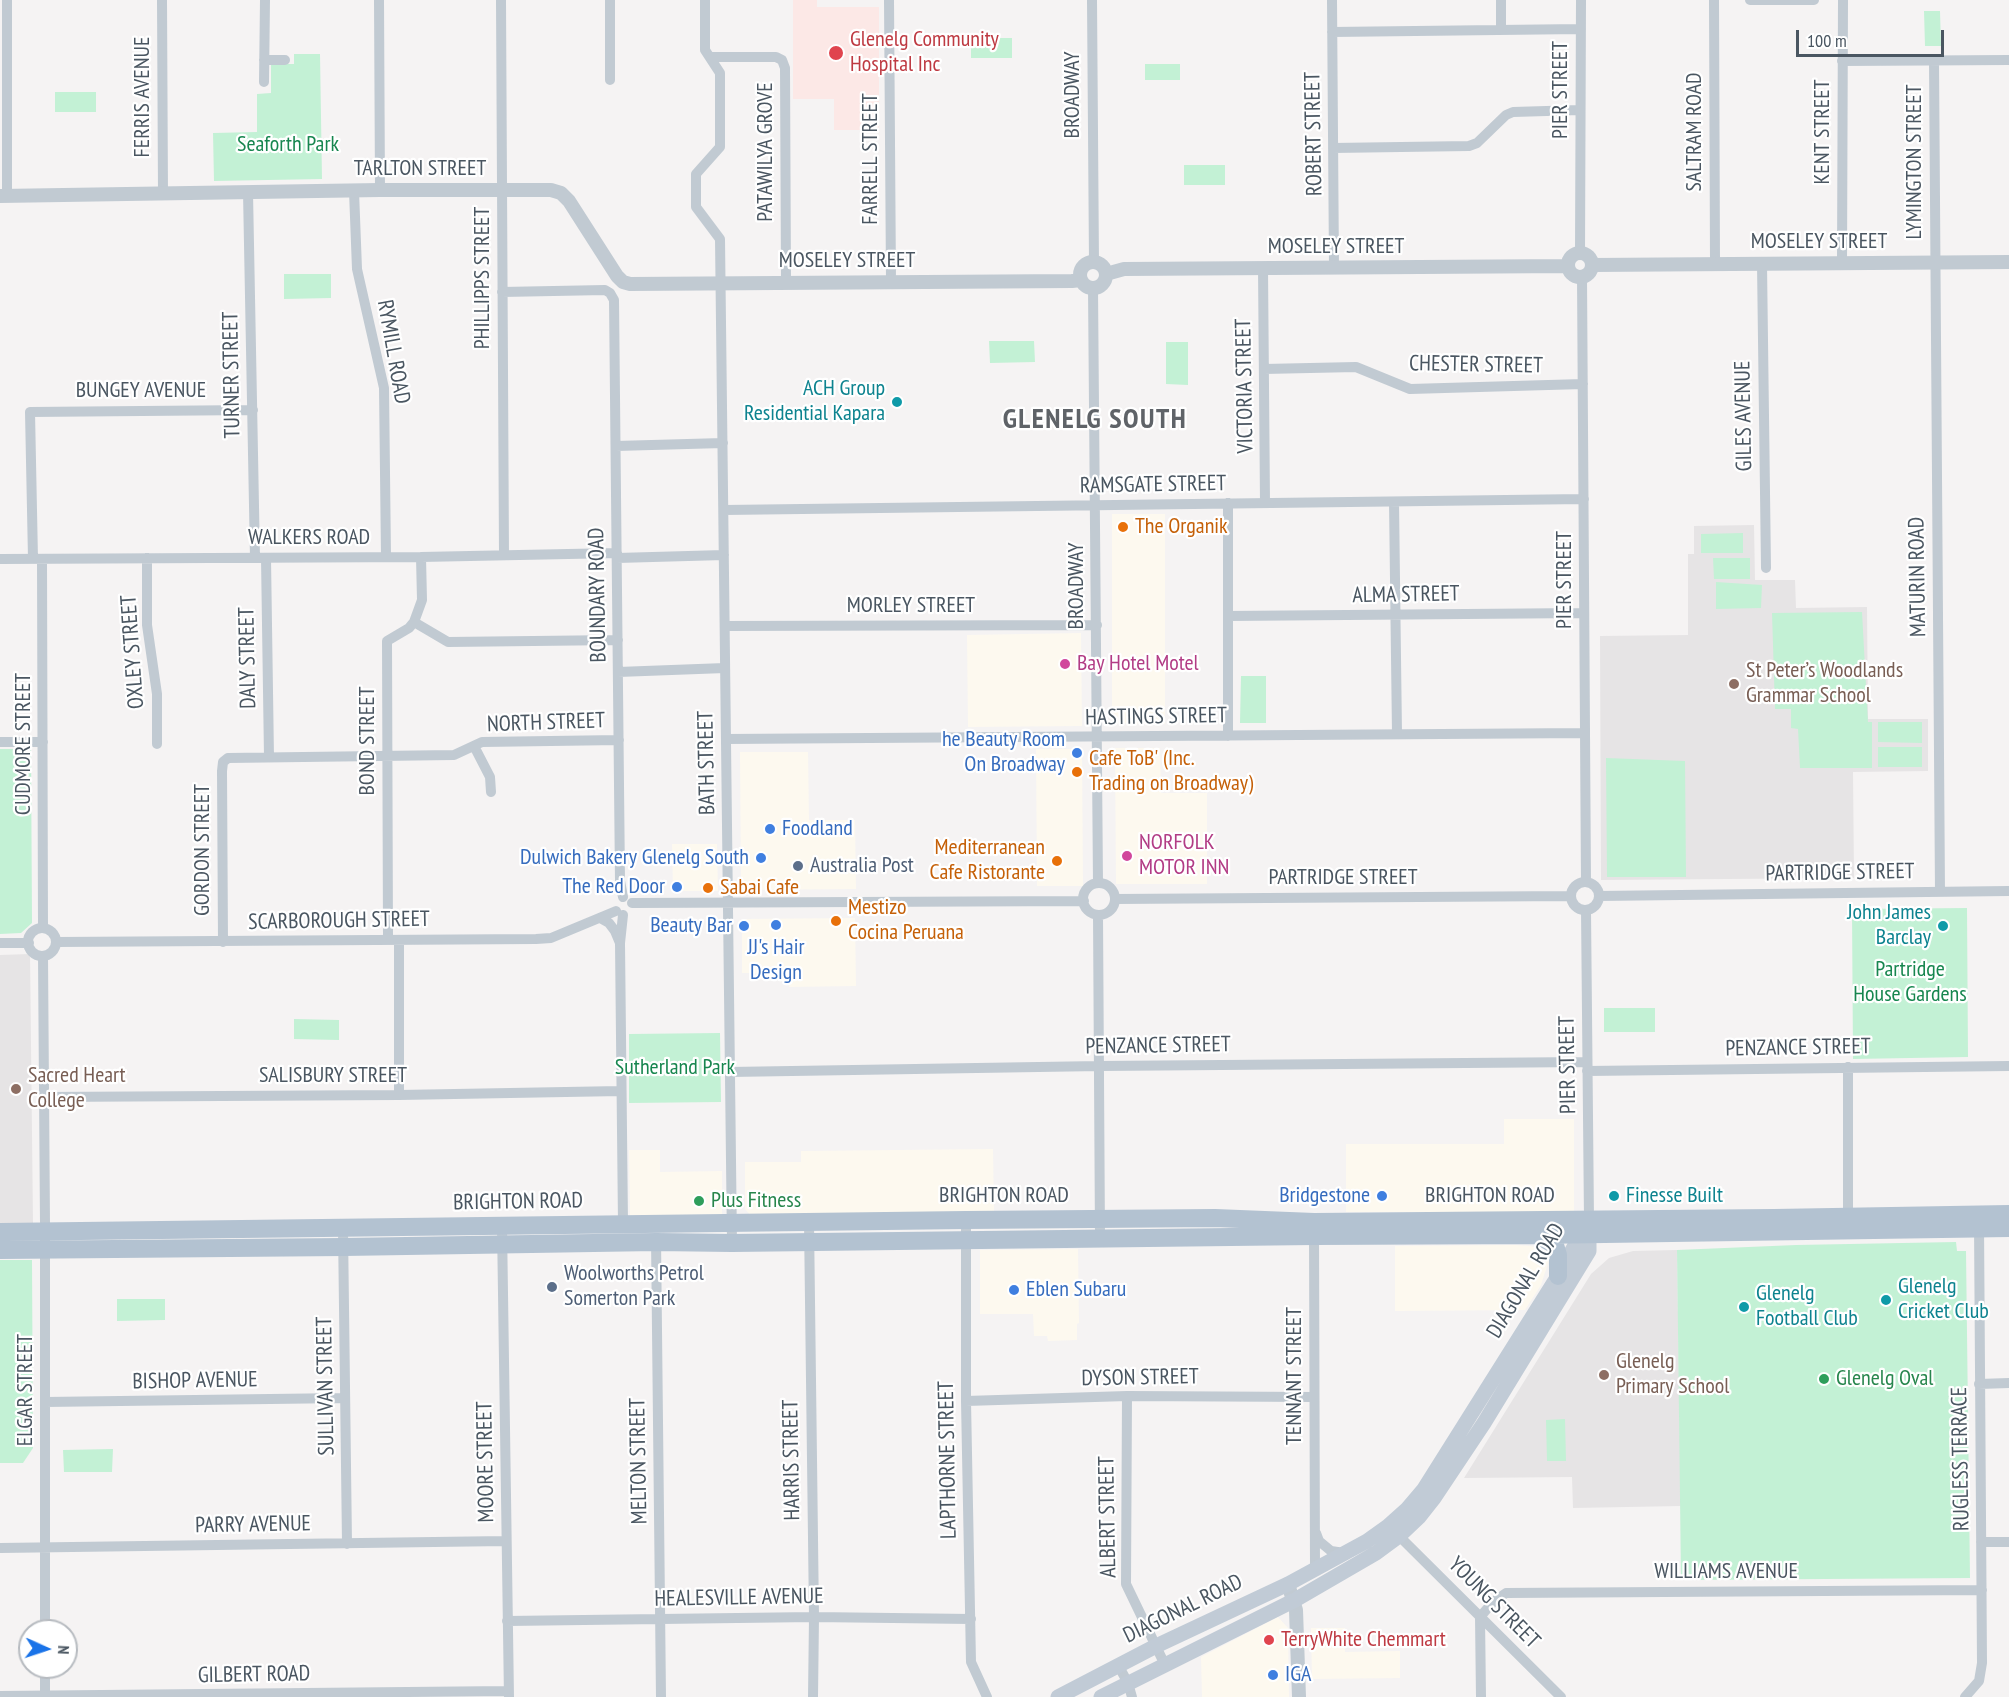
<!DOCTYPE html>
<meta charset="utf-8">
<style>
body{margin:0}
#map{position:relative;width:2009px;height:1697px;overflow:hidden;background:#f5f3f3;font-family:"PT Sans Narrow",sans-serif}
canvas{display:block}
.north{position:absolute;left:18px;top:1619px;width:60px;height:60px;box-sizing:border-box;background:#fff;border:2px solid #b7bbc0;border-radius:50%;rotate:93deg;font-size:16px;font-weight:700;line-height:24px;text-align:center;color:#4a5661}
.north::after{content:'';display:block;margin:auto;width:21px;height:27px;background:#1a73e8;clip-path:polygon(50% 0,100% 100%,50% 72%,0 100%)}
.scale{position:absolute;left:1796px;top:30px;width:148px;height:27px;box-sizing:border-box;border:3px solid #4a5661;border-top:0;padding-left:8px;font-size:18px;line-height:21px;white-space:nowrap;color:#4a5661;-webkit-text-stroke:4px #fff;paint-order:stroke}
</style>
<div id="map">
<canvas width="2009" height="1697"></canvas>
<div class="north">N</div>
<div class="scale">100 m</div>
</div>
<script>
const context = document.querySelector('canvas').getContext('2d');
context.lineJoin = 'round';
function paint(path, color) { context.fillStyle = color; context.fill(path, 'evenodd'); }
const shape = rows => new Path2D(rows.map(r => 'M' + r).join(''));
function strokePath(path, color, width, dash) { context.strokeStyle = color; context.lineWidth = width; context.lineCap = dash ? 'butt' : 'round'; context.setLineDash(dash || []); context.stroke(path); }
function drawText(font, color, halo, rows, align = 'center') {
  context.font = font + ' "PT Sans Narrow",sans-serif'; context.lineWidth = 4.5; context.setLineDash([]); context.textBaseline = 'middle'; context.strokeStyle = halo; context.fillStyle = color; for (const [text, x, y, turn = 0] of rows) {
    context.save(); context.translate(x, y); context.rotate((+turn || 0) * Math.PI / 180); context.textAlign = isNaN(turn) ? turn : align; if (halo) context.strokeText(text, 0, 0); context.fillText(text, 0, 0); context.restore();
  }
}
const commercial = shape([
 [1112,514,1165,514,1165,724,1112,723],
 [1081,633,1082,726,968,727,967,635],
 [1115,748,1160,748,1161,793,1207,793,1207,884,1116,884],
 [1036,749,1082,749,1083,886,1037,886],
 [740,752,808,752,809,820,855,820,856,889,741,890],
 [672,844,717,844,718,891,673,891],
 [855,918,856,986,789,987,789,973,742,973,742,919],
 [1504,1119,1574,1119,1574,1212,1346,1212,1346,1144,1504,1144],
 [993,1149,994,1212,751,1216,745,1209,745,1162,801,1162,801,1151],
 [629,1150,660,1150,660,1172,722,1171,722,1215,630,1216],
 [1514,1245,1531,1246,1545,1250,1549,1260,1541,1285,1525,1310,1395,1311,1395,1246],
 [1078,1249,1079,1323,1077,1324,1077,1340,1048,1341,1047,1336,1034,1336,1033,1314,980,1314,980,1250],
 [1278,1617,1288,1628,1289,1697,1202,1697,1201,1657],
 [1311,1628,1345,1628,1345,1652,1400,1651,1400,1678,1312,1679]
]);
const education = shape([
 [1754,525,1755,580,1795,580,1796,608,1867,607,1868,719,1928,719,1928,771,1853,772,1854,878,1601,880,1600,636,1688,635,1688,554,1694,554,1694,526],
 [30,954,33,1224,0,1224,0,955],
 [1677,1250,1681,1506,1573,1508,1572,1477,1464,1478,1591,1274,1609,1258,1633,1251]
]);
const medical = shape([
 [793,0,817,0,817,7,879,7,879,130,834,130,834,99,793,99]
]);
const green = shape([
 [1924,11,1940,11,1941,46,1925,46],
 [971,38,1012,38,1012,58,971,58],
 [294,54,320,54,322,179,214,181,213,133,257,132,257,94,271,93,271,64,294,64],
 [1145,64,1180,64,1180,80,1145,80],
 [55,92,96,92,96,112,55,112],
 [1184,165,1225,165,1225,185,1184,185],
 [284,274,331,274,331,298,284,299],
 [989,341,1034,341,1035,362,990,363],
 [1166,342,1188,342,1188,385,1166,384],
 [1743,533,1743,553,1701,553,1701,534],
 [1713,558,1750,558,1750,579,1714,579],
 [1716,582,1762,585,1761,608,1716,609],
 [1862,612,1868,722,1872,722,1872,768,1800,768,1798,729,1791,728,1791,709,1775,709,1772,613],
 [1241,676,1266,676,1266,723,1240,723],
 [1878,722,1922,722,1922,743,1878,742],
 [1878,747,1922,747,1922,767,1878,767],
 [0,749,31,749,32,923,21,933,0,934],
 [1606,758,1685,761,1686,877,1607,877],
 [1967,908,1968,1057,1853,1059,1852,909],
 [1604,1008,1655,1008,1655,1032,1604,1032],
 [294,1019,339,1020,339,1040,294,1039],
 [720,1033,721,1102,629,1103,629,1034],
 [1956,1242,1957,1251,1966,1251,1970,1578,1681,1580,1677,1250,1796,1245],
 [0,1260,32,1260,33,1448,23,1463,0,1463],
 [117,1299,165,1299,165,1320,117,1321],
 [1565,1419,1566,1461,1547,1461,1546,1420],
 [113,1449,112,1472,64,1472,63,1450]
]);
const minor = shape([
 [7,0,7,196],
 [162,0,163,193],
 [379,0,380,190],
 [501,0,504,555],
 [610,0,610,80],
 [705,0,705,50,720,73,720,147,696,174,696,207,720,239,732,1243],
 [889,0,891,281],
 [1092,0,1094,263],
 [1332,0,1334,268],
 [1714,0,1715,264],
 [1750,0,1814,0],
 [1501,30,1501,0],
 [1332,32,1581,29],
 [710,57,776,57,782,60,785,68,786,282],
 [264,60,285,60],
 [1842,61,2009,60],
 [1934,61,1940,892],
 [264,82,265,0],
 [1333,148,1469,146,1477,143,1506,115,1513,112,1580,110],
 [354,191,357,269,384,388,386,557],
 [248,192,255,558],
 [1580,253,1581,0],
 [1842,263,1843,0],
 [1762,264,1766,568],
 [1263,268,1265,503],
 [1582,277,1586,882],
 [1093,288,1098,883],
 [502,292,605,290,610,293,614,300,620,881,623,897],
 [1264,369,1356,367,1410,389,1583,384],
 [616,446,723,443],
 [1394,502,1397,734],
 [724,510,1584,499],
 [147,558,147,625,157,694,157,744],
 [266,558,269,757],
 [617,558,724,555],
 [0,559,421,557,617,553],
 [33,559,30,412,253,410],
 [42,559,43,928],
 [1228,616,1584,613],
 [414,622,448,642,618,640],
 [725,626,1097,625],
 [618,672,725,668],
 [1228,736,1228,503],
 [726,739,1585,733],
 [0,742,43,742],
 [474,746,490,777,491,792],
 '1571 896a14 14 0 1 1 28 0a14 14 0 1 1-28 0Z',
 '1083 899a16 16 0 1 1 32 0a16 16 0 1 1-32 0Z',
 [1599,896,2009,891],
 [1115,899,1571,896],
 [632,903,1084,901],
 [1586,910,1589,1220],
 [1098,915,1100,1239],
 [600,918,609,923,615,931,620,943],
 '28 942a14 14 0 1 1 28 0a14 14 0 1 1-28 0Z',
 [388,940,387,641,409,628,414,622,422,600,421,557],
 [399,940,399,1095],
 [56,942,536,939,551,938,616,911],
 [223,942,222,771,223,762,228,758,454,755,482,742,619,740],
 [0,943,29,943],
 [43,956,45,1225,45,1631],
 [1587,1071,2009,1066],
 [730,1072,1100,1066,1587,1062],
 [44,1097,399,1095,621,1091],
 [966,1220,966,1401,971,1662,987,1697],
 [809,1222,814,1617,813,1697],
 [1848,1222,1848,1067],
 [623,1224,620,943,623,915],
 [502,1226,509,1697],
 [343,1229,347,1544],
 [1314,1231,1315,1569],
 [656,1238,661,1697],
 [1979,1384,2009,1383],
 [1127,1396,1126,1584,1165,1665],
 [966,1401,1127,1396,1314,1397],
 [45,1402,345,1398],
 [1316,1533,1319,1541,1331,1551,1344,1553],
 [1399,1536,1561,1697],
 [1981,1542,2009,1542],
 [0,1548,506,1541],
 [507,1621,814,1617,971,1619],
 [1118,1665,1128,1683,1132,1697],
 [45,1667,45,1697],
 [0,1696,509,1691],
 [1481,1697,1480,1617,1493,1602,1506,1593,1982,1590],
 [1965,1697,1979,1681,1982,1663,1979,1223]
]);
const tertiary = shape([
 [0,196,380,190,551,190,561,193,569,201,617,276,623,282,630,284,1072,281,1081,280],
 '1568 265a12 12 0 1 1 24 0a12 12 0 1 1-24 0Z',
 '1080 275a13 13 0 1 1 26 0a13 13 0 1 1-26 0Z',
 [1593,265,2009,262],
 [1106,274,1124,269,1568,266],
 [1288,1584,1296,1610,1299,1697]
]);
const secondary = shape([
 [1058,1697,1156,1646,1288,1584,1367,1541,1388,1526,1407,1509,1424,1489,1558,1276,1585,1227],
 [1101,1697,1295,1600,1376,1553,1399,1536,1419,1517,1434,1498,1484,1423,1556,1305,1589,1251,1589,1222]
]);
const primary = shape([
 [0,1232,966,1220,1215,1218,1314,1222,1774,1218,2009,1214],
 [1537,1235,1555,1245,1558,1255,1558,1276],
 [0,1250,344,1247,656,1242,732,1243,1314,1236,1537,1235,2009,1228]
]);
const markers = [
 [836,53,8,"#e0444e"],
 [897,402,6,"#0f9aa8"],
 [1123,527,6,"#e8710a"],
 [1065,664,6,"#d1479c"],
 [1734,684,6,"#8d6e63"],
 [1077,753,6,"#3f7fe0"],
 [1077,772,6,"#e8710a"],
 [770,829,6,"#3f7fe0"],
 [1127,856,6,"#d1479c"],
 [761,858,6,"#3f7fe0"],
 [1057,861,6,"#e8710a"],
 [798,866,6,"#5c6f8a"],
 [677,887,6,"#3f7fe0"],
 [708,888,6,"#e8710a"],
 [836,921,6,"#e8710a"],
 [776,925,6,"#3f7fe0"],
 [744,926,6,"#3f7fe0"],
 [1943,926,6,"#0f9aa8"],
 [16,1089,6,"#8d6e63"],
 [1382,1196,6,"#3f7fe0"],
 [1614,1196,6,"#0f9aa8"],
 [699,1201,6,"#2e9e5b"],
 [552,1287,6,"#5c6f8a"],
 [1014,1290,6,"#3f7fe0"],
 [1886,1300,6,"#0f9aa8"],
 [1744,1307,6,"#0f9aa8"],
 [1604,1375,6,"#8d6e63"],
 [1824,1379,6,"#2e9e5b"],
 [1269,1640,6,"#e0444e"],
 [1273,1675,6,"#3f7fe0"]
];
const healthNames = [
 ["Glenelg Community",850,40],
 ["Hospital Inc",850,65],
 ["TerryWhite Chemmart",1281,1640]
];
const streetNames = [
 ["PIER STREET",1561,90,-90],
 ["BROADWAY",1073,95,-90],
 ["FERRIS AVENUE",143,97,-90],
 ["SALTRAM ROAD",1695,132,-90],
 ["KENT STREET",1823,132,-90],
 ["ROBERT STREET",1314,134,-91],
 ["PATAWILYA GROVE",766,152,-90],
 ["FARRELL STREET",871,159,-90],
 ["LYMINGTON STREET",1915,162,-90],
 ["TARLTON STREET",420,169],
 ["MOSELEY STREET",1819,242],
 ["MOSELEY STREET",1336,247],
 ["MOSELEY STREET",847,261],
 ["PHILLIPPS STREET",483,278,-90],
 ["RYMILL ROAD",393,352,80],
 ["CHESTER STREET",1476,365,1],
 ["TURNER STREET",232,375,-91],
 ["VICTORIA STREET",1245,386,-91],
 ["BUNGEY AVENUE",141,391],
 ["GILES AVENUE",1744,416,-91],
 ["RAMSGATE STREET",1153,485,-1],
 ["WALKERS ROAD",309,538],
 ["MATURIN ROAD",1918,577,-91],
 ["PIER STREET",1565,580,-90],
 ["BROADWAY",1077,586,-90],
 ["BOUNDARY ROAD",598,595,-91],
 ["ALMA STREET",1406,595,-1],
 ["MORLEY STREET",911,606],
 ["OXLEY STREET",133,652,-94],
 ["DALY STREET",248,658,-91],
 ["HASTINGS STREET",1156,717,-1],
 ["NORTH STREET",546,723,-2],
 ["BOND STREET",368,741,-90],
 ["CUDMORE STREET",24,744,-90],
 ["BATH STREET",707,763,-91],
 ["GORDON STREET",203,850,-90],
 ["PARTRIDGE STREET",1840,873,-1],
 ["PARTRIDGE STREET",1343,878],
 ["SCARBOROUGH STREET",339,921,-1],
 ["PENZANCE STREET",1158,1046,-1],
 ["PENZANCE STREET",1798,1048,-1],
 ["PIER STREET",1568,1065,-91],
 ["SALISBURY STREET",333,1076],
 ["BRIGHTON ROAD",1004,1196],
 ["BRIGHTON ROAD",1490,1196],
 ["BRIGHTON ROAD",518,1202,-1],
 ["DIAGONAL ROAD",1526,1281,-59],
 ["TENNANT STREET",1295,1376,-90],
 ["DYSON STREET",1140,1378,-1],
 ["BISHOP AVENUE",195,1381,-1],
 ["SULLIVAN STREET",326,1386,-91],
 ["ELGAR STREET",26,1390,-90],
 ["RUGLESS TERRACE",1961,1459,-91],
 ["HARRIS STREET",792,1460,-91],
 ["LAPTHORNE STREET",948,1460,-91],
 ["MELTON STREET",639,1461,-91],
 ["MOORE STREET",486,1462,-91],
 ["ALBERT STREET",1108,1517,-91],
 ["PARRY AVENUE",253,1525,-1],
 ["WILLIAMS AVENUE",1726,1572],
 ["HEALESVILLE AVENUE",739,1598,-1],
 ["YOUNG STREET",1494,1603,45],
 ["DIAGONAL ROAD",1183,1609,-26],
 ["GILBERT ROAD",254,1675,-1]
];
const parkNames = [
 ["Seaforth Park",288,145],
 ["Partridge",1910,970],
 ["House Gardens",1910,995],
 ["Sutherland Park",675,1068]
];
const cultureNames = [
 ["ACH Group",885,389,"right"],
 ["Residential Kapara",885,414,"right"],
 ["John James",1931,913,"right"],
 ["Barclay",1931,938,"right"],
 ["Finesse Built",1626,1196],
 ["Glenelg",1898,1287],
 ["Cricket Club",1898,1312],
 ["Glenelg",1756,1294],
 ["Football Club",1756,1319]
];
const foodNames = [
 ["The Organik",1135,527],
 ["Cafe ToB' (Inc.",1089,759],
 ["Trading on Broadway)",1089,784],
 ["Mediterranean",1045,848,"right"],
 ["Cafe Ristorante",1045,873,"right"],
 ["Sabai Cafe",720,888],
 ["Mestizo",848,908],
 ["Cocina Peruana",848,933]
];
const hotelNames = [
 ["Bay Hotel Motel",1077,664],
 ["NORFOLK",1139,843],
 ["MOTOR INN",1139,868]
];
const educationNames = [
 ["St Peter’s Woodlands",1746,671],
 ["Grammar School",1746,696],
 ["Sacred Heart",28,1076],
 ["College",28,1101],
 ["Glenelg",1616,1362],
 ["Primary School",1616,1387]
];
const shopNames = [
 ["he Beauty Room",1065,740],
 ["On Broadway",1065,765],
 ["Foodland",782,829,"left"],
 ["Dulwich Bakery Glenelg South",749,858],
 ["The Red Door",665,887],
 ["Beauty Bar",732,926],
 ["JJ's Hair",776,948,"center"],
 ["Design",776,973,"center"],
 ["Bridgestone",1370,1196],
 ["Eblen Subaru",1026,1290,"left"],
 ["IGA",1285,1675,"left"]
];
const serviceNames = [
 ["Australia Post",810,866],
 ["Woolworths Petrol",564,1274],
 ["Somerton Park",564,1299]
];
const leisureNames = [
 ["Plus Fitness",711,1201],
 ["Glenelg Oval",1836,1379]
];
const districtNames = [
 ["GLENELG SOUTH",1095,420]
];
paint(commercial, '#fdf9ef');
paint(education, '#e6e4e5');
paint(medical, '#fce8e6');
paint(green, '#c3f1d5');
strokePath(minor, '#c1cad2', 10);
strokePath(tertiary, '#c1cad2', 14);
strokePath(secondary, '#c1cbd6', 15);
strokePath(primary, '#b3c2d1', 18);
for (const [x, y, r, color] of markers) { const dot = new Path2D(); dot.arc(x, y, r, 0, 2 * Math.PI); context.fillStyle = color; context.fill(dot); strokePath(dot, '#fff', 2); }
drawText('22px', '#be3a42', '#fff', healthNames, 'left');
drawText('22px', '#4a5661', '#fff', streetNames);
drawText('22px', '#17864f', '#fff', parkNames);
drawText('22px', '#0d838f', '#fff', cultureNames, 'left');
drawText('22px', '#c56008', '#fff', foodNames, 'left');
drawText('22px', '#b23c85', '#fff', hotelNames, 'left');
drawText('22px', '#785e54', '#fff', educationNames, 'left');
drawText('22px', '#366cbe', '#fff', shopNames, 'right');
drawText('22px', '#4e5e75', '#fff', serviceNames, 'left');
drawText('22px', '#27864d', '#fff', leisureNames, 'left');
context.letterSpacing = '1.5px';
drawText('bold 28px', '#5f6368', '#fff', districtNames);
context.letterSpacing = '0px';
</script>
